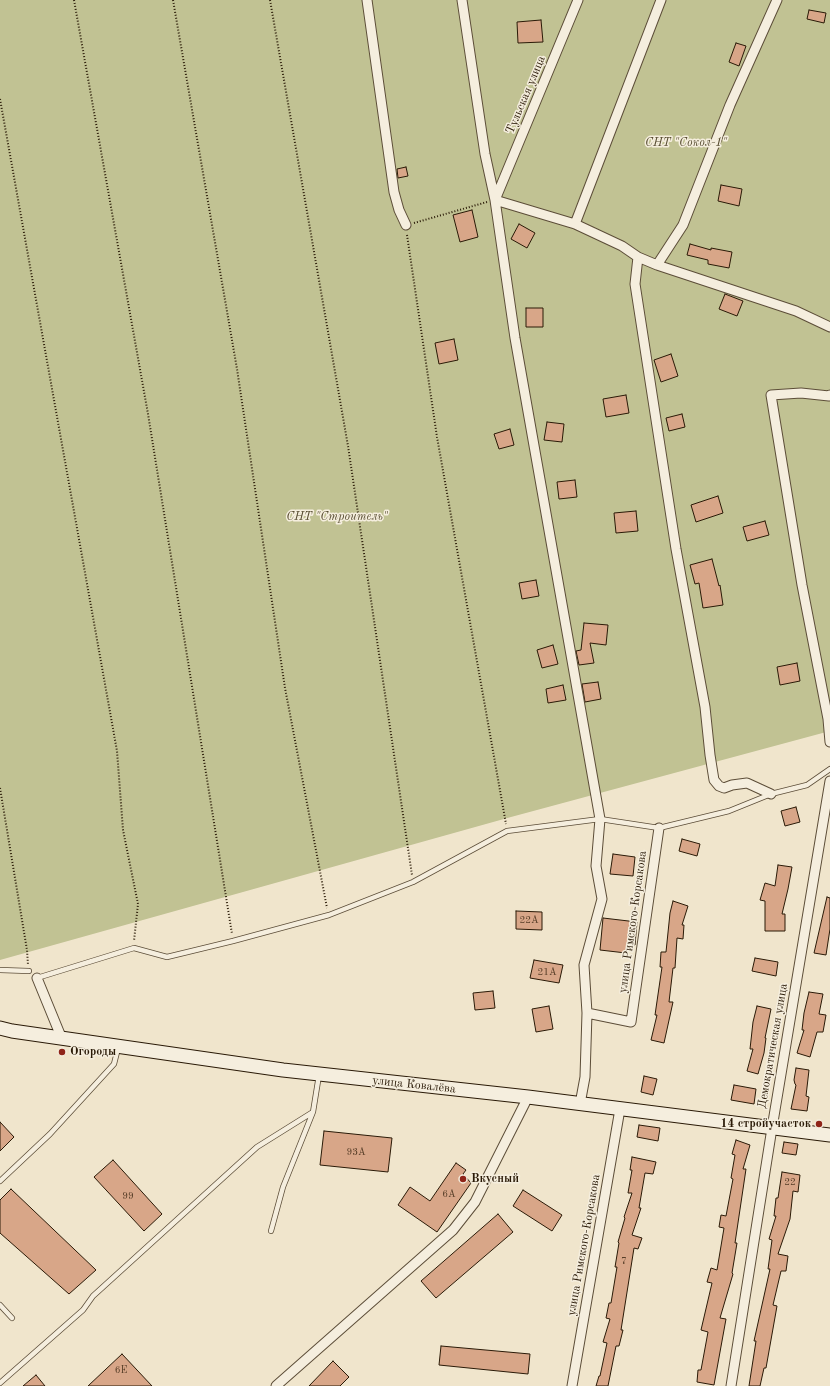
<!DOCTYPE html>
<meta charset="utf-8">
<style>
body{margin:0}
canvas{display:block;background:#f0e5cc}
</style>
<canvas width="830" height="1386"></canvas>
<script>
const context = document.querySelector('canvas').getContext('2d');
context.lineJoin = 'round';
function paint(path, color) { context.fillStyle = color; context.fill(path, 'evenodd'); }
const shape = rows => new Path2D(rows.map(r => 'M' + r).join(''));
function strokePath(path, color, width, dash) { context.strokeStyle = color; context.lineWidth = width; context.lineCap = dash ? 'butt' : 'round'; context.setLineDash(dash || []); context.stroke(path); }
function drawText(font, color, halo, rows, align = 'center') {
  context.font = font + ' "Old Standard TT",serif'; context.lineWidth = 3; context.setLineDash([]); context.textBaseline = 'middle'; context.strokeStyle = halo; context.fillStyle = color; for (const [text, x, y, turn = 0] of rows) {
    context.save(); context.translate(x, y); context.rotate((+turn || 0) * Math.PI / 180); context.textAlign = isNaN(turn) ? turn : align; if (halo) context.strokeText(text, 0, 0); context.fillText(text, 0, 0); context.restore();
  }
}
const green = shape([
 [0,0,830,0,830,731,511,817,0,960]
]);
const building = shape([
 [809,10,826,13,824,23,807,19,809,10],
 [541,20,543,42,518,43,517,22,541,20],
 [736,43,746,46,739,66,729,62,736,43],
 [406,167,408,176,398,178,397,169,406,167],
 [721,185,742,189,739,206,718,201,721,185],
 [472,210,478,237,460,242,453,215,472,210],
 [519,224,535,233,527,248,511,239,519,224],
 [690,244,711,250,711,248,732,252,729,268,708,264,708,260,687,255,690,244],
 [725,294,743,301,737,316,719,309,725,294],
 [526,308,543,308,543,327,526,327,526,308],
 [454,339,458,360,439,364,435,343,454,339],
 [671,354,678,376,661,382,654,360,671,354],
 [626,395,629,413,606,417,603,399,626,395],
 [682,414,685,427,669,431,666,418,682,414],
 [547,422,564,424,562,442,544,440,547,422],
 [510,429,514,445,499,449,494,434,510,429],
 [575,480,577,497,559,499,557,482,575,480],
 [718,496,723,513,696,522,691,505,718,496],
 [636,511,638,531,616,533,614,513,636,511],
 [765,521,769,535,747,541,743,527,765,521],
 [712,559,719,586,720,585,723,605,703,608,699,583,695,584,690,565,712,559],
 [536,580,539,596,522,599,519,583,536,580],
 [584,623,608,625,606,645,590,643,594,663,579,665,576,651,581,650,584,623],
 [553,645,558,664,542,668,537,650,553,645],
 [797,663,800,681,780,685,777,667,797,663],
 [598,682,601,699,585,702,582,684,598,682],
 [563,685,566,700,548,703,546,689,563,685],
 [796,807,800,822,785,826,781,811,796,807],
 [682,839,700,844,697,856,679,851,682,839],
 [613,854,635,857,633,876,610,874,613,854],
 [778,865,792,867,788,889,782,914,785,914,785,931,765,931,765,901,760,900,765,883,775,886,778,865],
 [827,897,830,898,830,929,826,955,814,953,827,897],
 [673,901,688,906,682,925,684,925,683,939,677,938,675,968,673,968,669,1002,673,1002,664,1043,651,1040,657,1015,655,1015,662,967,660,967,661,952,666,952,670,913,673,901],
 [516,911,542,912,542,930,516,929,516,911],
 [603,918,637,922,635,945,627,945,626,953,600,950,603,918],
 [755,958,778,962,776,976,752,971,755,958],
 [534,960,563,965,559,983,530,978,534,960],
 [493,991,495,1008,475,1010,473,993,493,991],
 [809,992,823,994,819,1014,826,1015,823,1032,817,1032,810,1057,797,1053,804,1030,802,1030,804,1013,809,992],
 [549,1006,553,1029,536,1032,532,1009,549,1006],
 [757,1006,771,1009,765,1038,766,1038,764,1053,758,1074,747,1071,753,1049,750,1049,753,1022,757,1006],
 [796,1068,809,1070,806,1096,809,1097,807,1111,791,1109,796,1085,795,1084,794,1080,796,1068],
 [644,1076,657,1079,653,1095,641,1092,644,1076],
 [734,1085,756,1089,754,1104,731,1100,734,1085],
 [0,1122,14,1137,0,1151,0,1122],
 [639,1125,660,1128,658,1141,637,1137,639,1125],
 [324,1131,392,1138,388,1172,320,1165,324,1131],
 [736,1140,750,1145,743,1169,746,1169,735,1243,737,1243,732,1273,733,1274,720,1318,726,1319,714,1385,697,1382,698,1370,701,1370,708,1332,701,1330,712,1283,707,1282,711,1268,717,1270,724,1228,719,1227,721,1215,726,1216,733,1179,731,1178,735,1155,732,1154,736,1140],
 [784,1142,798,1144,796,1155,782,1153,784,1142],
 [632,1157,656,1162,653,1174,645,1173,639,1208,641,1208,632,1235,642,1238,638,1249,634,1248,621,1330,623,1330,619,1346,616,1346,608,1386,596,1386,599,1376,600,1376,607,1343,603,1342,610,1319,606,1318,609,1303,611,1303,617,1267,615,1267,619,1243,618,1242,625,1218,624,1217,632,1193,628,1193,632,1170,630,1170,632,1157],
 [113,1160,162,1214,144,1231,94,1177,113,1160],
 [456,1163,466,1170,463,1174,471,1183,437,1232,398,1205,410,1187,430,1201,456,1163],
 [782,1172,800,1175,798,1192,793,1191,790,1219,778,1254,788,1256,786,1271,781,1271,773,1305,777,1306,766,1368,764,1368,760,1386,749,1386,756,1341,754,1341,770,1269,768,1269,772,1240,769,1239,776,1216,774,1216,776,1198,778,1198,782,1172],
 [11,1189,96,1270,69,1294,0,1233,0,1200,11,1189],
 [523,1190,562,1215,552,1231,513,1206,523,1190],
 [498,1214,513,1232,436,1298,421,1281,498,1214],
 [441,1346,530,1354,528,1374,439,1365,441,1346],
 [122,1354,152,1386,88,1386,122,1354],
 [333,1361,349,1377,340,1386,309,1386,333,1361],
 [36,1375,45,1386,23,1386,36,1375]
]);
const path = shape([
 [74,0,148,414,232,934],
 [173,0,237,369,285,688,327,908],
 [270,0,348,446,412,875],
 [0,99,117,751,123,830,138,904,134,941],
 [414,223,487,202],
 [407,235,437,437,506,824],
 [0,788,27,950,28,965]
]);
const lane = shape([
 [0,970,29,971],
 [37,978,134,948,167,957,233,941,329,915,413,882,507,831,600,819,659,828,729,811,771,794,807,785,830,769],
 [0,1181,50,1134,114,1064,118,1048],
 [271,1231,283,1187,313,1112],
 [0,1305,12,1318],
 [0,1383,83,1310,93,1296,257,1147,313,1112,319,1075]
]);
const street = shape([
 [367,0,394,192,399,210,406,225],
 [462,0,485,154,495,200],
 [777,0,730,105,683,225,657,265,796,311,830,327],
 [495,200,578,0],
 [575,224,661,0],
 [638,257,635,284,676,549,705,707,710,755,714,780,719,786,724,788,732,785,747,783,771,794],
 [830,395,829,396,801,393,771,395,802,585,828,719,830,742],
 [37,978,62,1039],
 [587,1013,584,965,602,899,596,866,600,819,515,338,495,200,575,224,622,246,638,257,657,265],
 [580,1104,585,1077,587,1013,631,1022,659,828],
 [276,1386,453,1230,475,1202,528,1097],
 [572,1386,620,1109],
 [731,1386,772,1128,830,781]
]);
const secondary = shape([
 [0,1028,12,1031,283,1070,528,1097,830,1135]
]);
const markers = [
 [62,1052,4,"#8f2418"],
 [819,1124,4,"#8f2418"],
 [463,1179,4,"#8f2418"]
];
const numberNames = [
 ["22А",529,920],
 ["21А",547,972],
 ["93А",356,1152],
 ["22",790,1182],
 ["6А",449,1194],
 ["99",128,1196],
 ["7",624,1261],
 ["6Е",121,1370]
];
const streetNames = [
 ["Тульская улица",526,95,-67],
 ["улица Римского-Корсакова",633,922,-82],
 ["Демократическая улица",773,1046,-80],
 ["улица Ковалёва",414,1085,6],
 ["улица Римского-Корсакова",584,1245,-80]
];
const parkNames = [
 ["СНТ \"Сокол-1\"",686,143],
 ["СНТ \"Строитель\"",337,517]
];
const poiNames = [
 ["Огороды",70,1052],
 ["14 стройучасток",811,1124,"right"],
 ["Вкусный",471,1179]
];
paint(green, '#c1c293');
paint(building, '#d8a688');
strokePath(building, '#2a1a07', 1);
strokePath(lane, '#5c4d38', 6);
strokePath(street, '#5c4d38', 11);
strokePath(secondary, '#2a1a07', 15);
strokePath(path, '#2a1a07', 2, [1, 2]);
strokePath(lane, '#f5eede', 4.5);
strokePath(street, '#f5eede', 9);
strokePath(secondary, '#f5eede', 13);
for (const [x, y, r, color] of markers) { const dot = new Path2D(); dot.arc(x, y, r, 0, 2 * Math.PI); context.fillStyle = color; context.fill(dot); strokePath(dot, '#f5eede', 1.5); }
drawText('10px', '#563d27', null, numberNames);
drawText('12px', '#2a1a07', '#f5eede', streetNames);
drawText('italic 12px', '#574c31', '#f5eede', parkNames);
drawText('bold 12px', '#2a1a07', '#f5eede', poiNames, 'left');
</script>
